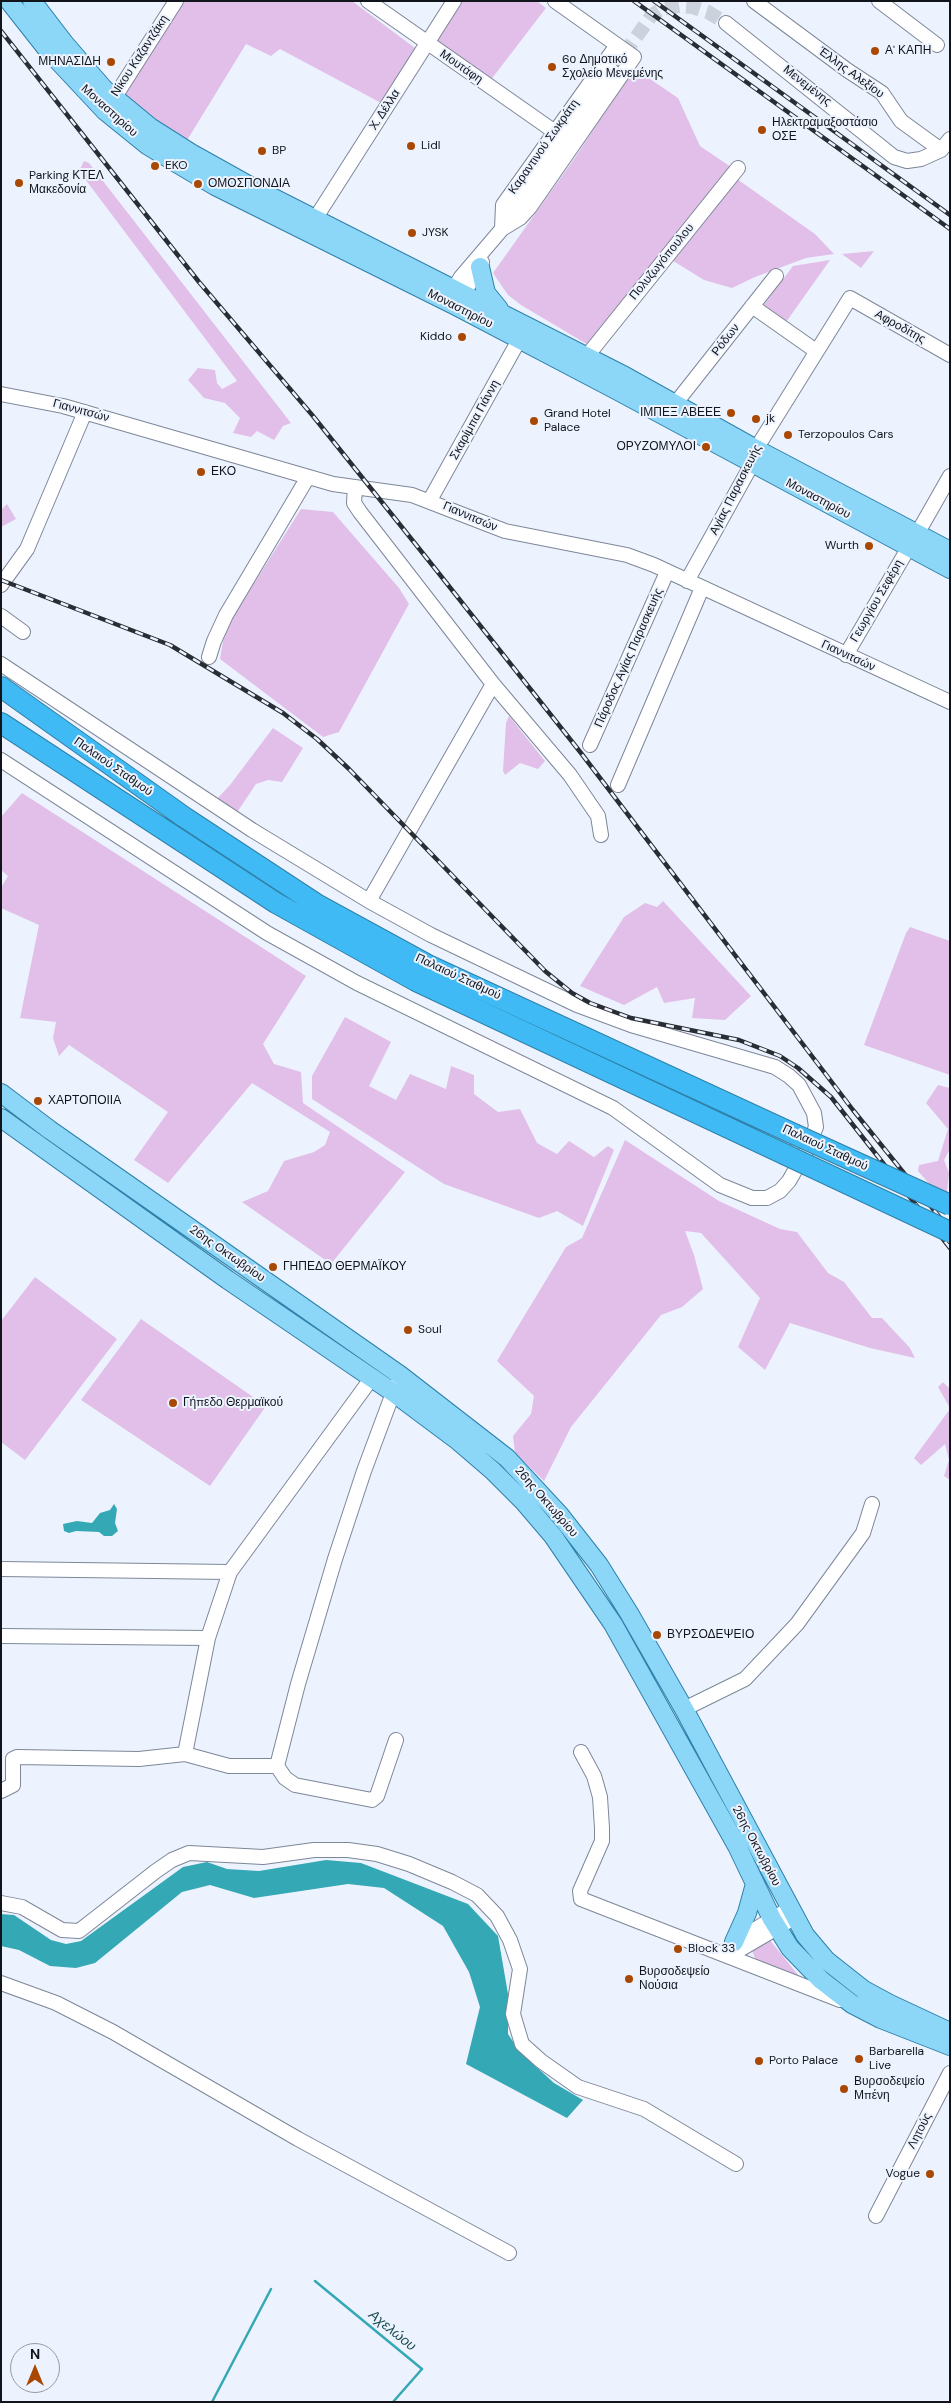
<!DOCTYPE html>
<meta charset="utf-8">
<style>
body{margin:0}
#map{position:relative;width:951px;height:2403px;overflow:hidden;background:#edf3fe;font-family:"DM Sans",sans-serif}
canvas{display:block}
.frame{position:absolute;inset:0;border:2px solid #11151b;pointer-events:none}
.north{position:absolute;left:10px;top:2343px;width:50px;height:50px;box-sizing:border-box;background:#edf3fe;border:1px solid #959aa3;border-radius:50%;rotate:0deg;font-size:14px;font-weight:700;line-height:20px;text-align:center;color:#11151b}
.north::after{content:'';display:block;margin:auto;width:18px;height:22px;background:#a94803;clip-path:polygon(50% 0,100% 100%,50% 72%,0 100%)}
</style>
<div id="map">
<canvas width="951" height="2403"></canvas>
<div class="frame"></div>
<div class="north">N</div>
</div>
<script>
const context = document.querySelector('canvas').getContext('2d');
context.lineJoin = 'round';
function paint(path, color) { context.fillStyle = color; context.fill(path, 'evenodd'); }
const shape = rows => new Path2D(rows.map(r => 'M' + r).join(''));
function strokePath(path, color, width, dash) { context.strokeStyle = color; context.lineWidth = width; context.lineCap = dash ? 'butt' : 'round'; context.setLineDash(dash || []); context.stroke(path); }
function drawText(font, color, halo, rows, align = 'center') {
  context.font = font + ' "DM Sans",sans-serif'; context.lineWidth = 4; context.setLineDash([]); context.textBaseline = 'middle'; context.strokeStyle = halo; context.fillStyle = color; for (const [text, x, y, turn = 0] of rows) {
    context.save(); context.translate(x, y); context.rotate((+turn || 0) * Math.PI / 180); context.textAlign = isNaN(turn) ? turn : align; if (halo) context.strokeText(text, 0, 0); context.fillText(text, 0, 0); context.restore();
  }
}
const green = shape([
 [185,1,352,1,415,48,383,104,280,49,271,56,246,44,186,142,120,98],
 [462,1,537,1,546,8,490,81,435,43],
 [634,68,678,98,700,146,731,167,590,346,521,305,508,295,493,273,574,159],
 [84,161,89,163,291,423,283,426,274,440,257,431,251,437,233,433,240,418,225,403,204,398,188,380,198,368,215,370,217,383,222,389,237,381,79,171],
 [737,179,815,234,834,254,806,258,755,277,732,288,704,280,670,259],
 [874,251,861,268,842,254],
 [830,260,784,325,760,310,793,266],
 [7,504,16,519,1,527,1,510],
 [301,509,333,512,399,588,409,604,339,732,323,737,220,659,225,629],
 [509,716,545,761,538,769,520,763,505,775,503,771,506,723],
 [273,728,303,748,282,782,268,780,256,784,238,811,216,800,230,785],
 [22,793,306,976,263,1044,274,1064,301,1072,303,1103,405,1172,331,1264,242,1202,268,1191,284,1161,314,1152,325,1145,330,1132,252,1083,168,1183,134,1160,168,1112,69,1045,59,1056,53,1038,56,1022,20,1018,39,925,1,908,1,888,8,876,1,870,1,817],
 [663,901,751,996,725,1020,692,1018,695,998,664,1003,657,987,624,1005,580,986,624,917,645,903,657,907],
 [910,927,950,941,950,1075,864,1045,906,933],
 [345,1017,391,1042,369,1086,396,1100,410,1074,446,1089,451,1066,474,1075,474,1094,498,1112,520,1109,537,1143,557,1154,569,1141,594,1157,608,1146,614,1150,583,1226,557,1211,539,1218,444,1184,312,1099,312,1076],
 [938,1085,950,1088,950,1149,944,1160,949,1173,947,1192,932,1187,918,1171,919,1165,938,1161,948,1129,926,1103],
 [625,1140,719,1201,780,1229,797,1232,828,1273,844,1282,872,1318,882,1318,910,1348,915,1358,870,1348,790,1323,765,1370,738,1347,760,1298,701,1233,685,1231,694,1255,703,1289,682,1307,661,1315,571,1427,544,1481,515,1453,513,1436,531,1414,534,1396,497,1361,566,1247,582,1238],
 [35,1277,117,1339,25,1460,1,1442,1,1321],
 [141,1319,266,1406,210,1486,81,1400],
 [943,1382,950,1389,950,1408,938,1387],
 [950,1409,950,1480,944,1476,949,1460,945,1444,921,1465,914,1458],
 [769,1939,799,1976,806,1981,756,1961,751,1948]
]);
const water = shape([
 [114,1504,117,1509,115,1523,118,1531,112,1536,104,1536,99,1532,76,1531,69,1533,64,1531,63,1524,77,1521,92,1523,100,1513,110,1510],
 [326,1860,361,1863,468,1904,498,1936,508,1994,508,2034,520,2052,554,2083,583,2100,567,2118,466,2064,480,2007,469,1972,443,1926,384,1888,348,1884,254,1898,210,1885,182,1892,95,1963,76,1968,50,1966,19,1950,1,1946,1,1914,14,1915,51,1940,66,1944,81,1941,183,1867,207,1862,227,1869,259,1871]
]);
const stream = shape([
 [315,2281,422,2369,393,2402],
 [212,2402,271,2289]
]);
const minorTunnel = shape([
 [612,71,652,15,661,9,680,6,692,7,708,12,726,23]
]);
const minor = shape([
 [368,1,555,132],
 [754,1,847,70,882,93,901,121,941,150],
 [879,1,937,45],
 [726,23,894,157,907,161,921,159,941,150,950,139],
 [109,106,176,1],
 [315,219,454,1],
 [502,229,520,218,530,207,634,57,555,1],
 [502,229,503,205,617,45],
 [449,296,461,277,502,229,612,71],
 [459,302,482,262],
 [752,306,816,351],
 [587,356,738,168],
 [1,394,63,406,333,484,412,495,505,531,627,555,654,565,950,702],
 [675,404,776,276],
 [355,487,354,503,360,512,493,684,570,775,598,816,601,835],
 [430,500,519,340],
 [917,534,950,476],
 [687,581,752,464,756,449,850,298,950,355],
 [1,585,27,549,85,412],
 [1,616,23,632],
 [846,655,909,547],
 [209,657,214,641,226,615,308,477],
 [1,664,252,830,369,901,431,935,577,1005,631,1025,775,1067,789,1076,799,1085,814,1113,816,1127,806,1151,789,1181,780,1191,767,1198,752,1198,720,1185,613,1108,357,983,267,933,1,760],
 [590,745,667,572],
 [618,785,702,588],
 [369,901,493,684],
 [1,1569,230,1572],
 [1,1636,208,1638],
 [684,1709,745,1679,797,1624,863,1533,872,1504],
 [581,1752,594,1776,600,1797,602,1828,602,1841,580,1891,581,1899,840,2000],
 [185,1754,208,1638,230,1572,371,1379],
 [277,1766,298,1684,335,1559,364,1471,396,1385],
 [1,1791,13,1785,13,1759,17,1757,139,1759,185,1754,229,1766,277,1766,285,1778,295,1785,372,1800,377,1796,396,1740],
 [1,1903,22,1907,62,1930,79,1931,156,1871,172,1860,189,1853,263,1857,314,1850,348,1850,377,1854,409,1864,452,1882,477,1895,497,1916,510,1940,520,1969,513,2014,522,2044,541,2061,578,2087,644,2109,736,2164],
 [732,1943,789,1909],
 [729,1956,794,1918],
 [1,1983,56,2003,113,2032,298,2139,509,2253],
 [876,2216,950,2073]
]);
const major = shape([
 [9,1,46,48,105,111,147,145,173,161,215,186,456,306,616,390,950,569],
 [32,1,65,44,104,89,150,127,191,153,252,187,625,376,756,449,950,551],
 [480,267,486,293,499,309],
 [1,1093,50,1130,400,1375,507,1458,559,1514,599,1565,629,1613,684,1709,805,1935,826,1960,864,1990,890,2004,950,2032],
 [1,1118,228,1280,394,1393,457,1440,493,1471,524,1502,553,1536,613,1624,737,1846,772,1919,790,1948,821,1980,852,2004,881,2019,950,2046],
 [734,1942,747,1913,755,1884]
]);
const highway = shape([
 [1,687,184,817,318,905,428,965,794,1134],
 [1,723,276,903,416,981,784,1154]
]);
const rail = shape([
 [634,1,950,229],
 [654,1,950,215],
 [1,31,199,282,313,416,433,566,581,753,853,1110,950,1230],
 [1,580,170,645,283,713,317,739,349,769,545,971,572,993,590,1003,631,1018,739,1040,780,1056,798,1068,831,1097,950,1248]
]);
const highwayBridge = shape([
 [794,1134,950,1205],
 [784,1154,950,1232]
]);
const markers = [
 [875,51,5,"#a94803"],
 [111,62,5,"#a94803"],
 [552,67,5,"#a94803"],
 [762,130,5,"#a94803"],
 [411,146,5,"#a94803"],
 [262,151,5,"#a94803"],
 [155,166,5,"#a94803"],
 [19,183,5,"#a94803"],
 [198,184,5,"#a94803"],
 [412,233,5,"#a94803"],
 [462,337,5,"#a94803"],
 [731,413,5,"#a94803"],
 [756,419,5,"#a94803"],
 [534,421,5,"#a94803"],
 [788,435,5,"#a94803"],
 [706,447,5,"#a94803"],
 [201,472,5,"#a94803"],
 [869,546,5,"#a94803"],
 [38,1101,5,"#a94803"],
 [273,1267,5,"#a94803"],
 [408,1330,5,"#a94803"],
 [173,1403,5,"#a94803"],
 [657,1635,5,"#a94803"],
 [678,1949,5,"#a94803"],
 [629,1979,5,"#a94803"],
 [859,2059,5,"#a94803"],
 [759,2061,5,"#a94803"],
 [844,2089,5,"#a94803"],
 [930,2174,5,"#a94803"]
];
const poiNames = [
 ["Α' ΚΑΠΗ",885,51],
 ["6ο Δημοτικό",562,60],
 ["Σχολείο Μενεμένης",562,74],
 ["ΜΗΝΑΣΙΔΗ",101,62,"right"],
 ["Ηλεκτραμαξοστάσιο",772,123],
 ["ΟΣΕ",772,137],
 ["Lidl",421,146],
 ["BP",272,151],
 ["EKO",165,166],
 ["Parking ΚΤΕΛ",29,176],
 ["Μακεδονία",29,190],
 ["ΟΜΟΣΠΟΝΔΙΑ",208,184],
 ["JYSK",422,233],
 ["Kiddo",452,337,"right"],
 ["ΙΜΠΕΞ ΑΒΕΕΕ",721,413,"right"],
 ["Grand Hotel",544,414],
 ["Palace",544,428],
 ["jk",766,419],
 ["Terzopoulos Cars",798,435],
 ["ΟΡΥΖΟΜΥΛΟΙ",696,447,"right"],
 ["ΕΚΟ",211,472],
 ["Wurth",859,546,"right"],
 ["ΧΑΡΤΟΠΟΙΙΑ",48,1101],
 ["ΓΗΠΕΔΟ ΘΕΡΜΑΪΚΟΥ",283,1267],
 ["Soul",418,1330],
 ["Γήπεδο Θερμαϊκού",183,1403],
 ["ΒΥΡΣΟΔΕΨΕΙΟ",667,1635],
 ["Block 33",688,1949],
 ["Βυρσοδεψείο",639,1972],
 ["Νούσια",639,1986],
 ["Barbarella",869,2052],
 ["Live",869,2066],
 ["Porto Palace",769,2061],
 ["Βυρσοδεψείο",854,2082],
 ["Μπένη",854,2096],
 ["Vogue",920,2174,"right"]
];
const streetNames = [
 ["Νίκου Καζαντζάκη",140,56,-57],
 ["Μουτάφη",461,67,35],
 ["Έλλης Αλεξίου",851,73,36],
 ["Μενεμένης",807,86,38],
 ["Χ. Δέλλα",385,110,-57],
 ["Μοναστηρίου",109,111,42],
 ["Καραντινού Σωκράτη",544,147,-55],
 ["Πολυζωγόπουλου",662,262,-51],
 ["Μοναστηρίου",460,309,27],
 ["Αφροδίτης",900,327,29],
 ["Ρόδων",726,340,-52],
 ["Γιαννιτσών",81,411,15],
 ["Σκαρίμπα Γιάννη",475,420,-61],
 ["Αγίας Παρασκευής",736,490,-63],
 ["Μοναστηρίου",818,499,28],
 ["Γιαννιτσών",470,517,23],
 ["Γεωργίου Σεφέρη",877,601,-60],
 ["Γιαννιτσών",848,656,25],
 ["Πάροδος Αγίας Παρασκευής",629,658,-66],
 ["Παλαιού Σταθμού",113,767,35],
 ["Παλαιού Σταθμού",458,977,25],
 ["Παλαιού Σταθμού",825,1148,25],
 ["26ης Οκτωβρίου",227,1254,35],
 ["26ης Οκτωβρίου",546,1502,49],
 ["26ης Οκτωβρίου",756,1846,62],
 ["Λητούς",920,2131,-63]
];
const waterNames = [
 ["Αχελώου",392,2331,39]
];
paint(green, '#e1bfe9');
paint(water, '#34a8b4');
strokePath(stream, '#34a8b4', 2.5);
strokePath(minorTunnel, '#ccd2dc', 14, [14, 7]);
strokePath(minor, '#7d8798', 16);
strokePath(major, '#2f80a8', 20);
strokePath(highway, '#2f80a8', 22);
strokePath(minor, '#fff', 14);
strokePath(major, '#8cd6f8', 18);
strokePath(highway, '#3fbaf4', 20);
strokePath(rail, '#292d34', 4.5);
strokePath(rail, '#edf3fe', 2.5, [8]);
strokePath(highwayBridge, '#2f80a8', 22, []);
strokePath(highwayBridge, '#3fbaf4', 20);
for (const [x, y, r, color] of markers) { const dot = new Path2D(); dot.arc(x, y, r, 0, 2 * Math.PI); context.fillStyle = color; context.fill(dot); strokePath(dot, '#edf3fe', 2); }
drawText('12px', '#11151b', '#edf3fe', poiNames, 'left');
drawText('12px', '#11151b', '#edf3fe', streetNames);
drawText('italic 14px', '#1c4c52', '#edf3fe', waterNames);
</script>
